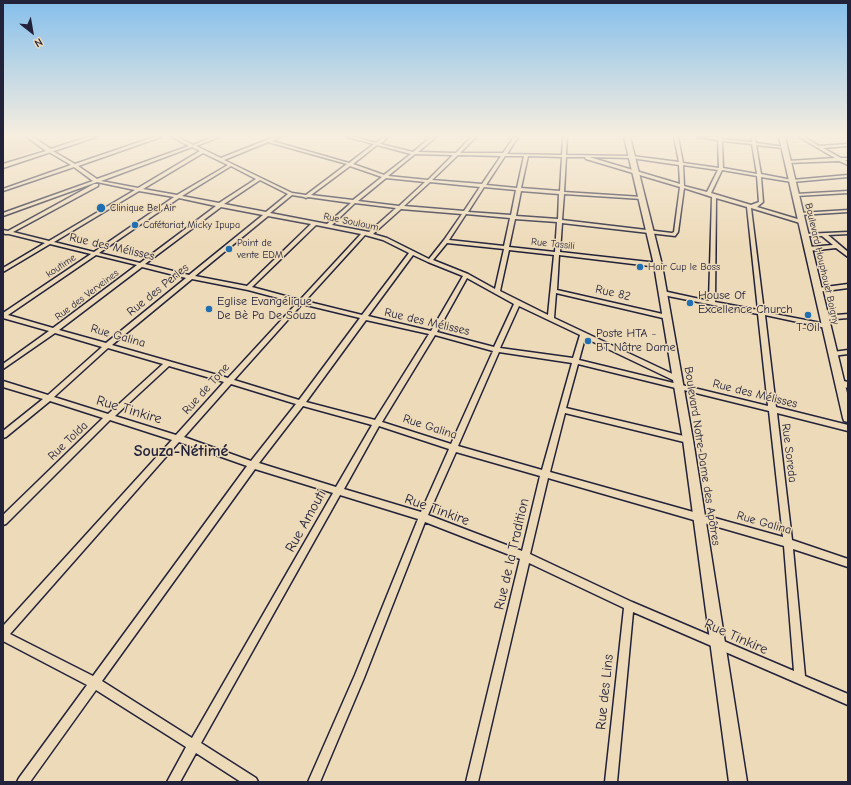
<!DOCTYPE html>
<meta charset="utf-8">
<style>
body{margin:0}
#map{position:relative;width:851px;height:785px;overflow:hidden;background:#eddab8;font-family:"Comic Neue",sans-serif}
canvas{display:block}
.frame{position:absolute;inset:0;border:4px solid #22223b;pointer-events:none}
.north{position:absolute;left:12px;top:12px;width:40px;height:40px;-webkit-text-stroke:3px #eddab8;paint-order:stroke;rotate:149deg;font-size:11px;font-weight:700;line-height:16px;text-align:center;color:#22223b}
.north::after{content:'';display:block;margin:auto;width:14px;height:18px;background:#22223b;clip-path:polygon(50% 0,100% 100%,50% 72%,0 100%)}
</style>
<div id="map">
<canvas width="851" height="785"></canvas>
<div class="frame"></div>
<div class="north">N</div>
</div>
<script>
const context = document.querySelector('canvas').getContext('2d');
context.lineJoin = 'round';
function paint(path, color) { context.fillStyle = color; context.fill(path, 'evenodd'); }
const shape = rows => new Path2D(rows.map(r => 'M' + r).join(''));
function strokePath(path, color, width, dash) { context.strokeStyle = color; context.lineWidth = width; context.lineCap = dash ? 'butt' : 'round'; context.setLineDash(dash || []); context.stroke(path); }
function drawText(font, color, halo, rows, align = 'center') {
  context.font = font + ' "Comic Neue",sans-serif'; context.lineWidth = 3; context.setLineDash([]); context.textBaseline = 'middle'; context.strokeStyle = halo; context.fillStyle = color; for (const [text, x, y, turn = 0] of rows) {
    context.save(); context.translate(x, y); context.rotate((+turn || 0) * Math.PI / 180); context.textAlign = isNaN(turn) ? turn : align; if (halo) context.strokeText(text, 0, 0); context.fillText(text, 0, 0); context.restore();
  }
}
const built = shape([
 [3,137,27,137,44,148,3,161]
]);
const street = shape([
 [154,137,161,137,78,166,97,179,189,146,172,137,178,137,193,145,212,137,219,137,196,146,221,158,274,137,280,137,272,141,349,163,374,144,347,137,355,137,376,143,383,137,388,137,380,144,413,152,431,137,436,137,418,152,456,153,471,137,476,137,460,153,503,153,514,137,518,137,507,154,562,155,563,137,567,137,566,155,632,156,679,162,674,137,678,137,683,163,719,168,718,140,697,137,722,137,722,139,752,142,751,137,755,137,756,143,785,147,783,148,756,145,761,174,792,180,848,175,848,177,792,182,761,177,763,202,757,207,804,221,804,223,800,223,751,208,764,312,826,324,829,326,826,328,765,315,776,407,848,425,848,431,777,413,792,540,848,559,848,567,793,549,805,676,848,694,848,705,633,612,617,782,605,782,624,608,529,563,478,782,466,782,520,559,425,522,364,678,320,782,308,782,355,675,418,519,340,495,201,743,256,778,258,782,241,782,196,753,180,782,167,782,186,747,96,690,30,782,17,782,19,778,87,685,3,641,3,626,172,440,110,420,6,524,3,525,3,515,103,418,50,401,6,437,3,438,3,431,43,399,3,387,3,381,48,395,102,347,55,333,3,369,3,364,49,331,3,318,3,313,91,254,50,244,3,272,3,268,45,243,9,234,5,234,3,232,3,230,8,231,94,184,98,184,98,186,13,232,49,241,135,190,97,182,3,216,3,213,93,181,74,167,3,191,3,189,71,165,49,152,49,150,51,150,75,164,154,137],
 [722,141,752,144,757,174,723,168,722,141],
 [268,142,347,164,306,195,292,193,224,160,268,142],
 [377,145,411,154,384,175,353,164,377,145],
 [192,147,200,151,138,188,101,181,192,147],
 [203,153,228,165,177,195,143,189,203,153],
 [415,154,453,155,428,180,388,176,415,154],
 [458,155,501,156,482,184,432,180,458,155],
 [505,156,524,156,517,188,486,185,505,156],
 [528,156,562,157,560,191,521,188,528,156],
 [566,157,585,157,586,159,680,187,674,232,672,233,562,220,564,194,642,199,644,198,642,197,564,192,566,157],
 [589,157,631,158,679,165,680,184,589,157],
 [683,165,718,170,707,192,684,186,683,165],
 [231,166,256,179,219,203,182,196,231,166],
 [350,166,382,177,353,200,311,195,350,166],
 [722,170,757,176,759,202,751,205,711,193,722,170],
 [386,178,425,182,399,206,358,201,386,178],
 [260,180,288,194,266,212,224,204,260,180],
 [430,182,480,187,464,211,404,206,430,182],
 [484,187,516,190,511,215,468,212,484,187],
 [684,188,712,197,709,301,663,291,660,293,663,295,758,314,768,406,579,360,585,338,675,381,679,381,680,379,679,377,554,318,556,293,667,319,669,318,670,317,667,315,557,290,559,255,658,267,661,265,658,263,560,252,562,223,675,236,678,232,684,188],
 [139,191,174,197,94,252,54,242,139,191],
 [521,191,559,194,558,219,516,216,521,191],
 [292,195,304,197,306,198,308,197,351,203,327,224,270,213,292,195],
 [179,198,216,206,140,263,99,253,179,198],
 [716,198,747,207,758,310,715,302,716,198],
 [355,203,396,208,369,232,332,225,355,203],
 [221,207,263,215,189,275,145,264,221,207],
 [401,209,462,214,444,240,429,259,387,238,373,234,401,209],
 [466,214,510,218,504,246,449,240,466,214],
 [268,216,311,224,247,286,195,276,268,216],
 [515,219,557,222,555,252,509,247,515,219],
 [316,225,361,234,300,300,252,287,316,225],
 [365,235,383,240,409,253,362,315,305,301,365,235],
 [447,243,504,249,495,289,468,274,433,260,447,243],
 [509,250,554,255,548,315,500,291,509,250],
 [96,255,137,265,53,328,8,315,96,255],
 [413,255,428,262,463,276,431,331,368,316,413,255],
 [142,267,186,278,106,343,59,330,142,267],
 [467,278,514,304,494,347,437,332,467,278],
 [192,279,248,290,297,303,228,378,112,345,192,279],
 [302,304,360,318,299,400,234,380,302,304],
 [519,306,580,335,573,358,500,348,519,306],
 [366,320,429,334,375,420,306,402,366,320],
 [435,335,493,351,451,444,382,422,435,335],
 [108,348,163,364,108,414,54,397,108,348],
 [499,352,572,363,542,470,458,446,499,352],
 [578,364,769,411,783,537,550,472,565,413,688,443,691,442,692,440,691,438,688,437,566,408,578,364],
 [169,366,224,382,176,435,115,416,169,366],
 [231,384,296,404,251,461,184,437,231,384],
 [303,406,372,425,336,487,259,463,303,406],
 [379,426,449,449,421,512,344,489,379,426],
 [179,442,247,466,93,676,10,634,179,442],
 [456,452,540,476,522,551,428,515,456,452],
 [255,469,333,493,192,738,102,681,255,469],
 [548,478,784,546,794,671,632,602,530,554,548,478],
 [799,137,804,137,819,146,848,144,848,146,823,148,841,158,848,158,848,160,845,160,848,162,848,165,839,161,787,163,786,162,788,161,835,158,799,137],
 [848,191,848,193,796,196,794,195,796,194,848,191],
 [848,210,848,212,800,215,798,214,800,213,848,210],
 [848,232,848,234,828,235,848,252,848,257,836,248,808,251,805,249,808,247,833,245,822,236,806,236,804,235,804,234,848,232],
 [848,284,848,288,818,292,815,290,818,288,848,284],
 [848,314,848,318,824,320,821,318,824,316,848,314],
 [848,350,848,354,833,356,830,354,833,352,848,350],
 [839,380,848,382,848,388,837,385,836,383,839,380]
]);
const secondary = shape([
 [27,137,33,137,51,149,87,137,96,137,3,168,3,164,46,151,27,137],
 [624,137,630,137,662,265,693,440,747,782,729,782,683,440,654,265,624,137],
 [779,137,785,137,848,397,848,422,844,421,843,418,779,137]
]);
const markers = [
 [101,208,5,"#1f6fb2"],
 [135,225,4,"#1f6fb2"],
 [229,249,4,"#1f6fb2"],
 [640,267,4,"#1f6fb2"],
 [690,303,4,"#1f6fb2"],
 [209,309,4,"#1f6fb2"],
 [808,315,4,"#1f6fb2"],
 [588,341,4,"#1f6fb2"]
];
const farPoinames = [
 ["Clinique Bel Air",110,208],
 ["Cafétariat Micky Ipupa",143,225],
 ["Point de",237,243],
 ["vente EDM",237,255],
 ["Hair Cup le Boss",648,267]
];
const farStreetnames = [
 ["Rue Souloum",351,222,12],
 ["Rue Tassili",553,244,6],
 ["Boulevard Houphouet Boigny",822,264,77],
 ["koutime",61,266,-34],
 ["Rue des Verveines",87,295,-37]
];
const streetNames = [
 ["Rue des Mélisses",112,247,13],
 ["Rue des Perles",158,290,-39],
 ["Rue 82",613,293,13],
 ["Rue des Mélisses",427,322,13],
 ["Rue Galina",118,336,16],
 ["Rue de Tone",206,389,-48],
 ["Rue des Mélisses",755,394,14],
 ["Rue Galina",430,427,18],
 ["Rue Tolda",68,441,-44],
 ["Rue Soreda",789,453,83],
 ["Boulevard Notre-Dame des Apôtres",702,456,81],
 ["Rue Galina",764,523,16]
];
const poiNames = [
 ["House Of",698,296],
 ["Excellence Church",698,310],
 ["Eglise Evangélique",217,302],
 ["De Bè Pa De Souza",217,316],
 ["T-Oil",808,328,"center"],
 ["Poste HTA -",596,334],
 ["BT Nôtre Dame",596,348]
];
const nearStreetnames = [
 ["Rue Tinkire",129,410,17],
 ["Rue Tinkire",437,510,20],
 ["Rue Amouti",306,521,-61],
 ["Rue de la Tradition",512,554,-77],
 ["Rue Tinkire",736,637,24],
 ["Rue des Lins",605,692,-84]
];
const districtNames = [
 ["Souza-Nétimé",181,451]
];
paint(built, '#dfcba9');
strokePath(street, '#22223b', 3);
strokePath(secondary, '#22223b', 3);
paint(street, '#eddab8');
paint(secondary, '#eddab8');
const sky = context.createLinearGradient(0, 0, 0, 247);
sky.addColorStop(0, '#85bfec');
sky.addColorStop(0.55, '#f7eedf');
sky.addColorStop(1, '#f7eedf00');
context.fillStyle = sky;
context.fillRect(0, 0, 851, 247);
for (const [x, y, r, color] of markers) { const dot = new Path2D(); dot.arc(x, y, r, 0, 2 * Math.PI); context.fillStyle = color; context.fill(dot); strokePath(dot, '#eddab8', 1.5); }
drawText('10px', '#22223b', '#eddab8', farPoinames, 'left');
drawText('10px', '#22223b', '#eddab8', farStreetnames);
drawText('12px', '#22223b', '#eddab8', streetNames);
drawText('12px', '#22223b', '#eddab8', poiNames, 'left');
drawText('14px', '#22223b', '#eddab8', nearStreetnames);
drawText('bold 16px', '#22223b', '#eddab8', districtNames);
</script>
